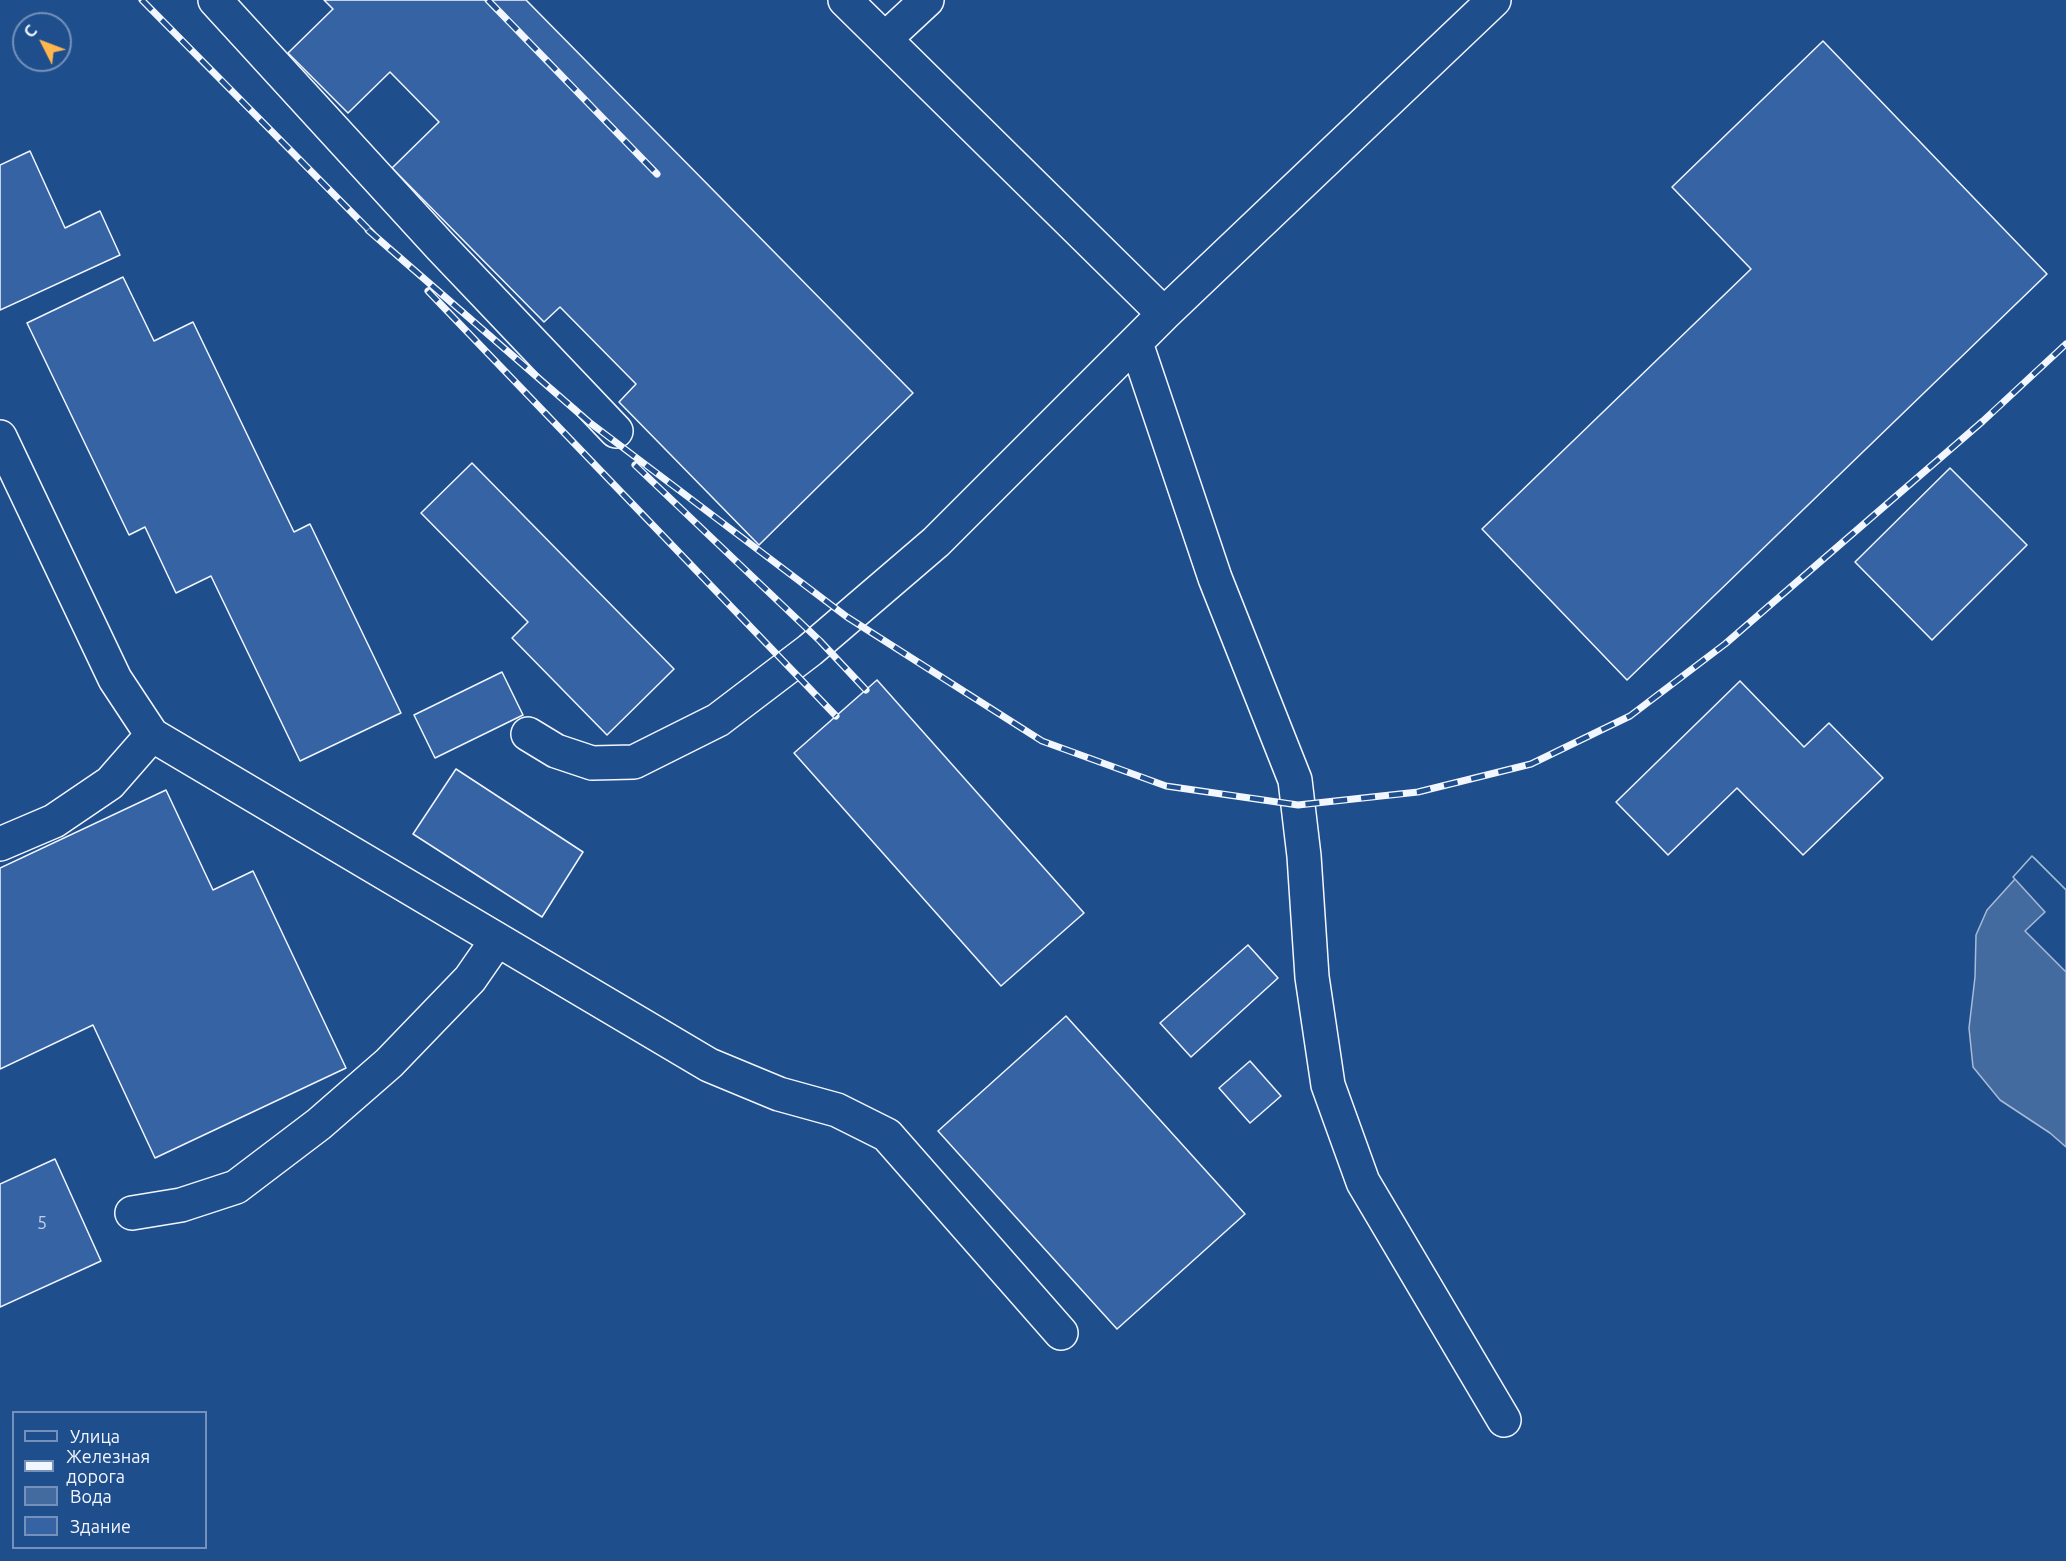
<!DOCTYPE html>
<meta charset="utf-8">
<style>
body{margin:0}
#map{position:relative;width:2066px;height:1561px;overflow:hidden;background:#1f4e8c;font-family:Ubuntu,sans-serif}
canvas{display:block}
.legend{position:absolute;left:12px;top:1411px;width:195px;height:138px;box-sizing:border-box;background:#1f4e8c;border:2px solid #7391ba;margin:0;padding:8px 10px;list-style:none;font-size:18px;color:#f2f6ff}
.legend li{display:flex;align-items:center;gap:12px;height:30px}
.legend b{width:30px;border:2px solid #7391ba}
.north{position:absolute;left:12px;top:12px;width:60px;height:60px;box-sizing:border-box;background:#1f4e8c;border:2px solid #7391ba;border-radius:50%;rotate:312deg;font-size:16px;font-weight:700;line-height:24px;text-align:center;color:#f2f6ff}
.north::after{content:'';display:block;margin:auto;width:21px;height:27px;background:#ffb74d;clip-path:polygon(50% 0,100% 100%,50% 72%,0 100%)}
</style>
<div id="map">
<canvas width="2066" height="1561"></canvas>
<ul class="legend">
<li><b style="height:8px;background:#1f4e8c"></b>Улица</li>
<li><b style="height:8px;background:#f2f6ff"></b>Железная дорога</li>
<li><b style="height:16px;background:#446ba0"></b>Вода</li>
<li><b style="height:16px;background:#3563a3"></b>Здание</li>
</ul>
<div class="north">С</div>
</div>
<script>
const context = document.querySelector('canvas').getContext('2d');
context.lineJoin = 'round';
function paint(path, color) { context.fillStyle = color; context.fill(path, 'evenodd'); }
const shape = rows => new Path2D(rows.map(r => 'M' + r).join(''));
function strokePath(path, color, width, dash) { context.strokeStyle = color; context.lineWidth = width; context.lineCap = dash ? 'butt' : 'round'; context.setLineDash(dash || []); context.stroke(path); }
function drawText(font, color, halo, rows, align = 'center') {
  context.font = font + ' Ubuntu,sans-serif'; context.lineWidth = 4.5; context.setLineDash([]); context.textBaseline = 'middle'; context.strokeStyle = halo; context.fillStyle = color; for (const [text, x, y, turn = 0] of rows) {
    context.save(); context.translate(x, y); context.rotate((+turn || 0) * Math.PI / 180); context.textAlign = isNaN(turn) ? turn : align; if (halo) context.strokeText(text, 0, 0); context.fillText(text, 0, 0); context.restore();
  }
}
const water = shape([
 [2034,858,2066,890,2066,1147,2050,1133,2000,1100,1973,1067,1969,1028,1975,977,1976,935,1987,910,2034,858]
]);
const pier = shape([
 [2032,856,2066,890,2066,972,2025,931,2045,912,2013,877,2032,856]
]);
const building = shape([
 [324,0,526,0,913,393,759,545,619,402,636,384,560,307,544,322,392,168,439,122,390,72,348,113,288,53,333,9,324,0],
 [1823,41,2047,274,1627,680,1482,529,1751,269,1672,187,1823,41],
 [30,151,65,228,100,211,120,255,0,310,0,165,30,151],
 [123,277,154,341,193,322,294,532,310,524,401,713,300,761,211,576,176,593,145,527,129,535,27,323,123,277],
 [472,463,674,669,607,735,512,638,528,622,421,513,472,463],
 [1950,468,2027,545,1932,640,1855,562,1950,468],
 [502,672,523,715,435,758,414,715,502,672],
 [877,680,1084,913,1001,986,794,753,877,680],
 [1740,681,1804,747,1829,723,1883,778,1803,855,1737,788,1668,855,1616,802,1740,681],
 [456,769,583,852,542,917,413,834,456,769],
 [166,790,213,890,253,871,346,1068,155,1158,93,1025,0,1069,0,868,166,790],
 [1248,945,1278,978,1191,1057,1160,1023,1248,945],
 [1066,1016,1245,1214,1117,1329,938,1131,1066,1016],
 [1250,1061,1281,1096,1250,1123,1219,1088,1250,1061],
 [55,1159,101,1261,0,1307,0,1184,55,1159]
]);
const minor = shape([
 [215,0,441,247,616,431],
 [885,39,927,0],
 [1164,314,1494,0],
 [1136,343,1215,578,1295,780,1304,856,1312,977,1328,1085,1363,1182,1504,1420],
 [0,437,115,679,152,735,709,1065,779,1094,837,1110,887,1135,1061,1333],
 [528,734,556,751,592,763,634,762,718,720,810,650,936,542,1164,314,845,0],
 [0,844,54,821,110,783,152,735],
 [132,1213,181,1205,236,1187,319,1124,389,1063,470,979,497,940]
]);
const rail = shape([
 [142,0,374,235],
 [488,0,657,174],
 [368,230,589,422,847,617,1042,741,1166,786,1298,805,1418,792,1531,764,1630,716,1725,644,1983,421,2066,344],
 [428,291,836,716],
 [635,465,820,641,866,690]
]);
const numberNames = [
 ["5",42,1223]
];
paint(water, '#446ba0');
strokePath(water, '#a8bbd7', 1.5);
paint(pier, '#1f4e8c');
strokePath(pier, '#a8bbd7', 1.5);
paint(building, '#3563a3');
strokePath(building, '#f2f6ff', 1.5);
strokePath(minor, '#f2f6ff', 36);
strokePath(minor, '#1f4e8c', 33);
strokePath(rail, '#f2f6ff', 7);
strokePath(rail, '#1f4e8c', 4.5, [14]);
drawText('18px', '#c3d1e8', null, numberNames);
</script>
